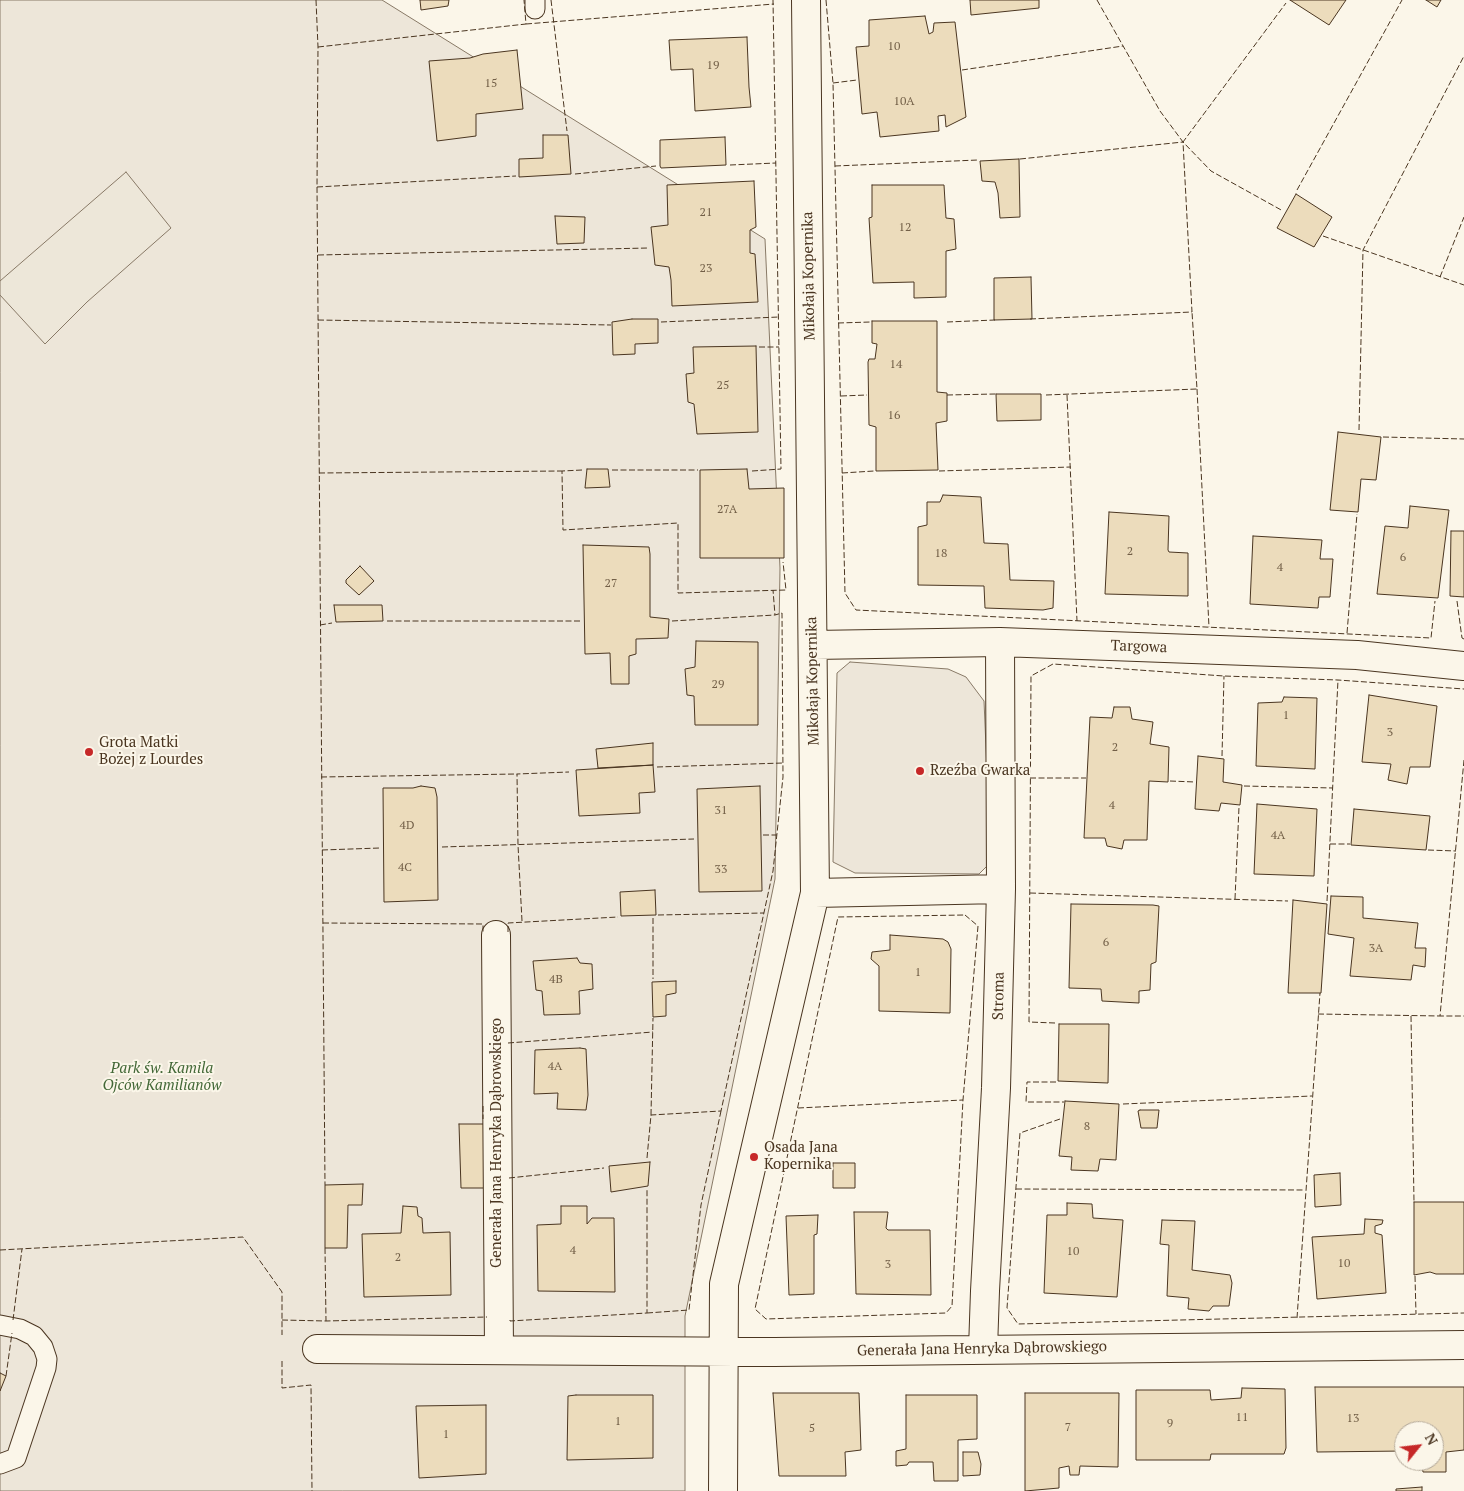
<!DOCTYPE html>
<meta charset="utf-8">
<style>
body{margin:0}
#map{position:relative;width:1464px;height:1491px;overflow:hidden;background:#fbf6e9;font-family:"PT Serif",serif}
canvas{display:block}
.north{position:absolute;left:1394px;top:1421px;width:50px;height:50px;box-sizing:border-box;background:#fbf6e9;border:1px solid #b4a999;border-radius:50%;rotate:61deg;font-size:14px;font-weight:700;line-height:20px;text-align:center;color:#4a3520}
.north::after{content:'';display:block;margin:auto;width:18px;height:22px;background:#c62828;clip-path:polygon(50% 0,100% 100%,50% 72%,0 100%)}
</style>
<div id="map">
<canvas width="1464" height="1491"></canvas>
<div class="north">N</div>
</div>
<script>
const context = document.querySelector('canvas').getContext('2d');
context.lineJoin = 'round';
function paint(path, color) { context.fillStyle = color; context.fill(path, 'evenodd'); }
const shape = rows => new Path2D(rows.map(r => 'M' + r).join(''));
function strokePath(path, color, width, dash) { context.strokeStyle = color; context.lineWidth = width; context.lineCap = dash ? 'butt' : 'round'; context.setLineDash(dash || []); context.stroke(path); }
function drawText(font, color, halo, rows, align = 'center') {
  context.font = font + ' "PT Serif",serif'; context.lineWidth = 4; context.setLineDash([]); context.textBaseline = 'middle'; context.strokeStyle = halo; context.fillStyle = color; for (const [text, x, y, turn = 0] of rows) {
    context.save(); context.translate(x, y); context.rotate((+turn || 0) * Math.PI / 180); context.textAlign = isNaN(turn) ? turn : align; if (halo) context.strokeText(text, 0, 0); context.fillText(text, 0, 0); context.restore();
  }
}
const green = shape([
 [0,0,382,0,765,239,780,568,775,879,685,1316,685,1491,0,1491,0,0],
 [850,662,948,669,966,677,984,701,991,862,979,874,855,873,833,862,837,673,850,662]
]);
const parking = shape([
 [126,172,171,228,87,302,45,344,0,295,0,281,126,172]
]);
const building = shape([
 [420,0,449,0,448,6,421,10,420,0],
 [970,0,1039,0,1039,8,971,15,970,0],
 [1290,0,1346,0,1329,25,1290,0],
 [1426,0,1441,0,1437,7,1426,0],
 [925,16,929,34,933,32,934,23,955,22,966,117,946,127,945,115,938,116,939,131,880,137,877,112,862,114,856,47,869,46,869,20,925,16],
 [747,37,749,87,751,107,695,111,693,69,671,70,669,40,747,37],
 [517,50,523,109,476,114,476,136,437,141,429,61,470,58,483,54,517,50],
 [543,135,568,135,571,174,519,177,519,159,543,158,543,135],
 [725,137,726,165,661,168,660,166,660,140,725,137],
 [1019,159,1020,217,1000,218,998,193,995,182,982,181,980,161,1019,159],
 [754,181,756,227,750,230,750,253,755,254,758,302,672,306,671,280,669,267,655,265,651,227,668,225,667,185,754,181],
 [872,185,944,185,946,218,954,219,956,249,946,251,946,297,914,298,914,282,873,283,869,218,872,217,872,185],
 [1296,194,1332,217,1314,247,1277,228,1296,194],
 [555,216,585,217,584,243,557,244,555,216],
 [1031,277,1032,319,994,320,994,278,1031,277],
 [632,319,658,319,658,343,635,344,635,354,613,355,612,322,632,319],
 [872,321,937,321,937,392,947,393,947,421,936,423,938,470,876,471,876,427,869,425,868,362,869,359,875,359,877,344,872,343,872,321],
 [756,346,758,432,697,434,694,404,688,402,686,374,694,373,693,347,756,346],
 [996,394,1041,394,1041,420,997,421,996,394],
 [1338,432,1381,437,1376,480,1361,479,1358,512,1330,510,1338,432],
 [587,469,608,469,610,487,585,488,587,469],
 [747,469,749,489,784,488,784,558,700,558,700,470,747,469],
 [943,495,981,497,984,543,1008,544,1010,580,1054,581,1053,608,1043,610,985,608,984,586,918,585,918,527,927,525,927,502,940,502,943,495],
 [1410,506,1449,510,1438,598,1377,594,1385,526,1408,528,1410,506],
 [1109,512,1169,516,1168,550,1169,552,1188,553,1188,596,1105,594,1109,512],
 [1451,531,1464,531,1464,597,1450,596,1451,531],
 [1253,536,1322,540,1320,559,1333,559,1330,597,1319,597,1318,608,1250,604,1253,536],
 [583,545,649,547,650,554,650,617,669,619,668,638,636,639,636,654,629,656,629,684,611,684,610,653,585,654,583,545],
 [360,566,374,581,359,595,346,583,346,580,360,566],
 [334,605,382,605,383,621,336,622,334,605],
 [696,641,758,642,758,725,695,725,694,696,687,695,685,669,695,667,696,641],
 [1369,695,1437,706,1430,767,1410,767,1407,784,1388,780,1391,764,1362,762,1369,695],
 [1284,697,1317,698,1315,769,1256,766,1258,703,1282,702,1284,697],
 [1114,707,1130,707,1132,719,1153,722,1150,744,1169,747,1168,782,1149,781,1147,840,1124,840,1122,849,1107,846,1105,838,1084,838,1090,717,1112,718,1114,707],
 [653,743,653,765,598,768,596,749,653,743],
 [1198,756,1224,759,1223,782,1242,785,1240,805,1221,803,1219,811,1195,809,1198,756],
 [653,765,655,792,639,793,640,813,579,816,576,770,653,765],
 [421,786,435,788,437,797,438,900,384,902,383,788,413,788,421,786],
 [760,786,762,891,699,892,697,789,760,786],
 [1257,804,1317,809,1314,876,1254,874,1257,804],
 [1354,809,1430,816,1426,850,1351,845,1354,809],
 [655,890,656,915,621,916,620,892,655,890],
 [1331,896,1363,897,1363,918,1418,923,1415,948,1426,948,1425,967,1413,965,1411,980,1350,976,1354,938,1328,934,1331,896],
 [1293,900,1327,904,1321,993,1288,993,1293,900],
 [1071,904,1153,905,1159,906,1156,962,1151,964,1150,990,1139,991,1139,1003,1102,1001,1101,989,1069,988,1071,904],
 [890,935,943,939,948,942,951,949,950,1013,879,1011,879,966,871,959,872,952,890,950,890,935],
 [577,958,580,963,592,964,593,989,579,991,580,1014,544,1015,542,991,536,990,533,961,577,958],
 [676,981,676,993,666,995,666,1016,653,1017,652,982,676,981],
 [1059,1024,1109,1024,1108,1083,1058,1081,1059,1024],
 [580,1048,586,1049,588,1095,586,1110,557,1109,558,1093,534,1094,535,1050,580,1048],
 [1065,1101,1119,1104,1116,1160,1100,1159,1098,1171,1071,1170,1072,1157,1059,1156,1065,1101],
 [1140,1110,1159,1110,1157,1128,1141,1128,1138,1111,1140,1110],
 [459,1124,484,1124,486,1188,461,1188,459,1124],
 [650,1162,648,1186,611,1192,609,1166,650,1162],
 [833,1163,855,1163,855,1188,833,1188,833,1163],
 [1340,1173,1341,1205,1315,1207,1314,1175,1340,1173],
 [363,1184,362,1205,348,1205,347,1248,325,1248,325,1185,363,1184],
 [1414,1202,1464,1202,1464,1274,1436,1274,1430,1272,1414,1275,1414,1202],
 [1067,1203,1092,1204,1093,1218,1123,1220,1117,1297,1044,1293,1047,1215,1067,1215,1067,1203],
 [403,1206,417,1207,418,1216,422,1218,423,1233,450,1232,451,1295,364,1297,362,1234,401,1233,403,1206],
 [561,1206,587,1206,587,1224,592,1218,614,1218,615,1292,538,1291,537,1225,561,1224,561,1206],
 [854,1212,888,1212,886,1228,888,1230,930,1230,931,1295,856,1294,854,1212],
 [818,1215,817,1234,814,1235,814,1294,789,1295,786,1216,818,1215],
 [1365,1219,1383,1220,1382,1224,1375,1226,1375,1233,1382,1235,1386,1293,1317,1299,1312,1237,1364,1234,1365,1219],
 [1162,1220,1195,1221,1192,1270,1230,1275,1232,1283,1229,1306,1213,1306,1209,1311,1188,1309,1189,1298,1167,1296,1169,1245,1160,1244,1162,1220],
 [0,1373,6,1376,0,1391,0,1373],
 [1315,1387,1464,1387,1464,1450,1446,1452,1446,1472,1423,1472,1421,1461,1434,1461,1434,1431,1404,1431,1404,1451,1317,1452,1315,1387],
 [1242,1388,1285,1389,1286,1448,1284,1454,1211,1454,1210,1460,1136,1460,1136,1390,1210,1390,1211,1400,1241,1398,1242,1388],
 [773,1393,859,1393,861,1450,845,1452,846,1476,779,1476,773,1393],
 [1025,1393,1119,1393,1118,1467,1080,1466,1079,1475,1070,1475,1069,1466,1059,1468,1059,1488,1025,1491,1025,1393],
 [576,1395,653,1395,653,1458,567,1460,568,1396,576,1395],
 [906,1395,977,1395,977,1439,958,1440,958,1481,934,1481,933,1462,909,1462,907,1465,896,1466,896,1451,906,1449,906,1395],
 [486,1405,486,1474,419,1478,416,1406,486,1405],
 [963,1452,978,1452,981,1464,980,1475,963,1476,963,1452],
 [1422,1487,1422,1491,1396,1491,1396,1489,1422,1487]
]);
const service = shape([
 [535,0,535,9],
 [0,1325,20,1329,34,1336,43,1347,47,1359,46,1368,16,1458,0,1464]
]);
const minor = shape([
 [813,645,1000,642,1357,655,1464,666],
 [815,893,1001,889],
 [496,935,499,1350],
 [317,1349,774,1352,1464,1345],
 [983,1349,985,1291,996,1088,1001,889,1000,642],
 [723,1491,724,1284,815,893,806,0]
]);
const fence = shape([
 [316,0,318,47,317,187,325,1185],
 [551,0,567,131],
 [826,0,833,83,845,593,856,610,1431,638,1435,601],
 [1097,0,1160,111,1183,142,1211,171,1283,211],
 [526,24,774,4],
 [318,47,526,24,524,0],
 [962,70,1123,46],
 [833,83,857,80],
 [1020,159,1183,142],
 [730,165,776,163],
 [835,166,978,160],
 [575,174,656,166],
 [317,187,516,176],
 [1297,190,1402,0],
 [1323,236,1464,285],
 [318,255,649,248],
 [1440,277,1464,217],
 [1030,319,1192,312,1183,142,1286,3],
 [318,320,611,325],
 [661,322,779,317],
 [947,322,995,320],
 [838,323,871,322],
 [759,347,779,347],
 [1197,389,1209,627],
 [947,395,995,394],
 [1046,395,1197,389,1192,312],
 [1067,395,1077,621],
 [841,396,867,395],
 [1359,430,1363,250,1464,56],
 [1383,437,1464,439],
 [582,470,562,471,563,530,678,523,678,593,786,590,783,562],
 [612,470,698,470],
 [752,471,781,469,773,0],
 [939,471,1071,467],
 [319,473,562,471],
 [842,473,874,471],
 [1457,601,1462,638,1464,639],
 [387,621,580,621],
 [672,621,775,615],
 [320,625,332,623],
 [1347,633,1357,514],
 [1222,756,1224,676],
 [1464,760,1440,1016,1464,1016],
 [657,767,783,763],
 [321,777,517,774],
 [1030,778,1086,778],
 [1170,781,1195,782],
 [1244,786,1333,788],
 [763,835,777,835],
 [1330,844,1350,844],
 [442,847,694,839],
 [322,850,380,848],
 [1428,850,1456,851],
 [1030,893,1288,901],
 [1235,899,1239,807],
 [1327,901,1338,680],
 [658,915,764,913],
 [965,915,978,926,963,1100,952,1306,946,1313,766,1319,755,1309,838,917,965,915],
 [653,918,653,979],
 [522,921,518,845,517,774,569,772],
 [323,923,483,924,483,934],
 [508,932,508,923,618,917],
 [1318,1014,1440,1016],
 [1411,1016,1414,1202],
 [1055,1023,1029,1022,1031,676,1053,664,1224,676,1338,680,1464,689],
 [508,1043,653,1032],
 [1056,1082,1027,1082,1026,1102,1064,1102],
 [1123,1104,1312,1096],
 [483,1106,483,1119],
 [798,1108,963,1100],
 [651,1115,653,1018],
 [1060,1119,1020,1133,1007,1308,1018,1324,1464,1313],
 [647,1158,651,1115,721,1111,773,871,783,777,782,613,775,615,773,590],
 [509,1178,604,1168],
 [1016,1189,1305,1190],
 [325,1248,326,1321],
 [0,1250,243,1237,282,1292,282,1335],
 [1415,1276,1416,1314],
 [647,1313,689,1310,701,1205,721,1111],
 [1297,1318,1320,993],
 [13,1320,22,1249],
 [282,1320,326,1321,487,1317],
 [510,1320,510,1321,647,1313,647,1189],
 [282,1361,282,1388,311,1385,312,1491],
 [6,1376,12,1333]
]);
const markers = [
 [89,752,5,"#c62828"],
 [920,771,5,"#c62828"],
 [754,1157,5,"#c62828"]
];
const numberNames = [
 ["10",894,47],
 ["19",713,66],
 ["15",491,84],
 ["10A",904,102],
 ["21",706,213],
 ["12",905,228],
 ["23",706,269],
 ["14",896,365],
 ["25",723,386],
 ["16",894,416],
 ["27A",727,510],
 ["2",1130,552],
 ["18",941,554],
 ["6",1403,558],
 ["4",1280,568],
 ["27",611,584],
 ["29",718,685],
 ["1",1286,716],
 ["3",1390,733],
 ["2",1115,748],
 ["4",1112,806],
 ["31",721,811],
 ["4D",407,826],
 ["4A",1278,836],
 ["4C",405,868],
 ["33",721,870],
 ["6",1106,943],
 ["3A",1376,949],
 ["1",918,973],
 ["4B",556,980],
 ["4A",555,1067],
 ["8",1087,1127],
 ["4",573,1251],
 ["10",1073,1252],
 ["2",398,1258],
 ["10",1344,1264],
 ["3",888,1265],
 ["11",1242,1418],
 ["13",1353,1419],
 ["1",618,1422],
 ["9",1170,1424],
 ["7",1068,1428],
 ["5",812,1429],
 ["1",446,1435]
];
const streetNames = [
 ["Mikołaja Kopernika",809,276,-91],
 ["Targowa",1139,647,2],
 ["Mikołaja Kopernika",813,681,-91],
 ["Stroma",999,996,-89],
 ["Generała Jana Henryka Dąbrowskiego",497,1143,-90],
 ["Generała Jana Henryka Dąbrowskiego",982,1349,-1]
];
const poiNames = [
 ["Grota Matki",99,743],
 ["Bożej z Lourdes",99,760],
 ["Rzeźba Gwarka",930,771],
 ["Osada Jana",764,1148],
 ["Kopernika",764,1165]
];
const parkNames = [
 ["Park św. Kamila",162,1069],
 ["Ojców Kamilianów",162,1086]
];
paint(green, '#ede6d9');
strokePath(green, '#887966', 1);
paint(parking, '#ede7d9');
strokePath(parking, '#887966', 1);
paint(building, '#ecdcbc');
strokePath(building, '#4a3520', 1);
strokePath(service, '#4a3520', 21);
strokePath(minor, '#4a3520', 30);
strokePath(service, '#fbf6e9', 19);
strokePath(minor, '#fbf6e9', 28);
strokePath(fence, '#4a3520', 1, [6, 2.5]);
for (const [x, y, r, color] of markers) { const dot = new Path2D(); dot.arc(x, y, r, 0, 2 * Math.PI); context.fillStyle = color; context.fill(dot); strokePath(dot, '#fbf6e9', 2); }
drawText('12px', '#725f47', null, numberNames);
drawText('15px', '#4a3520', '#fbf6e9', streetNames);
drawText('15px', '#4a3520', '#fbf6e9', poiNames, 'left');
drawText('italic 15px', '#436837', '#fbf6e9', parkNames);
</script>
